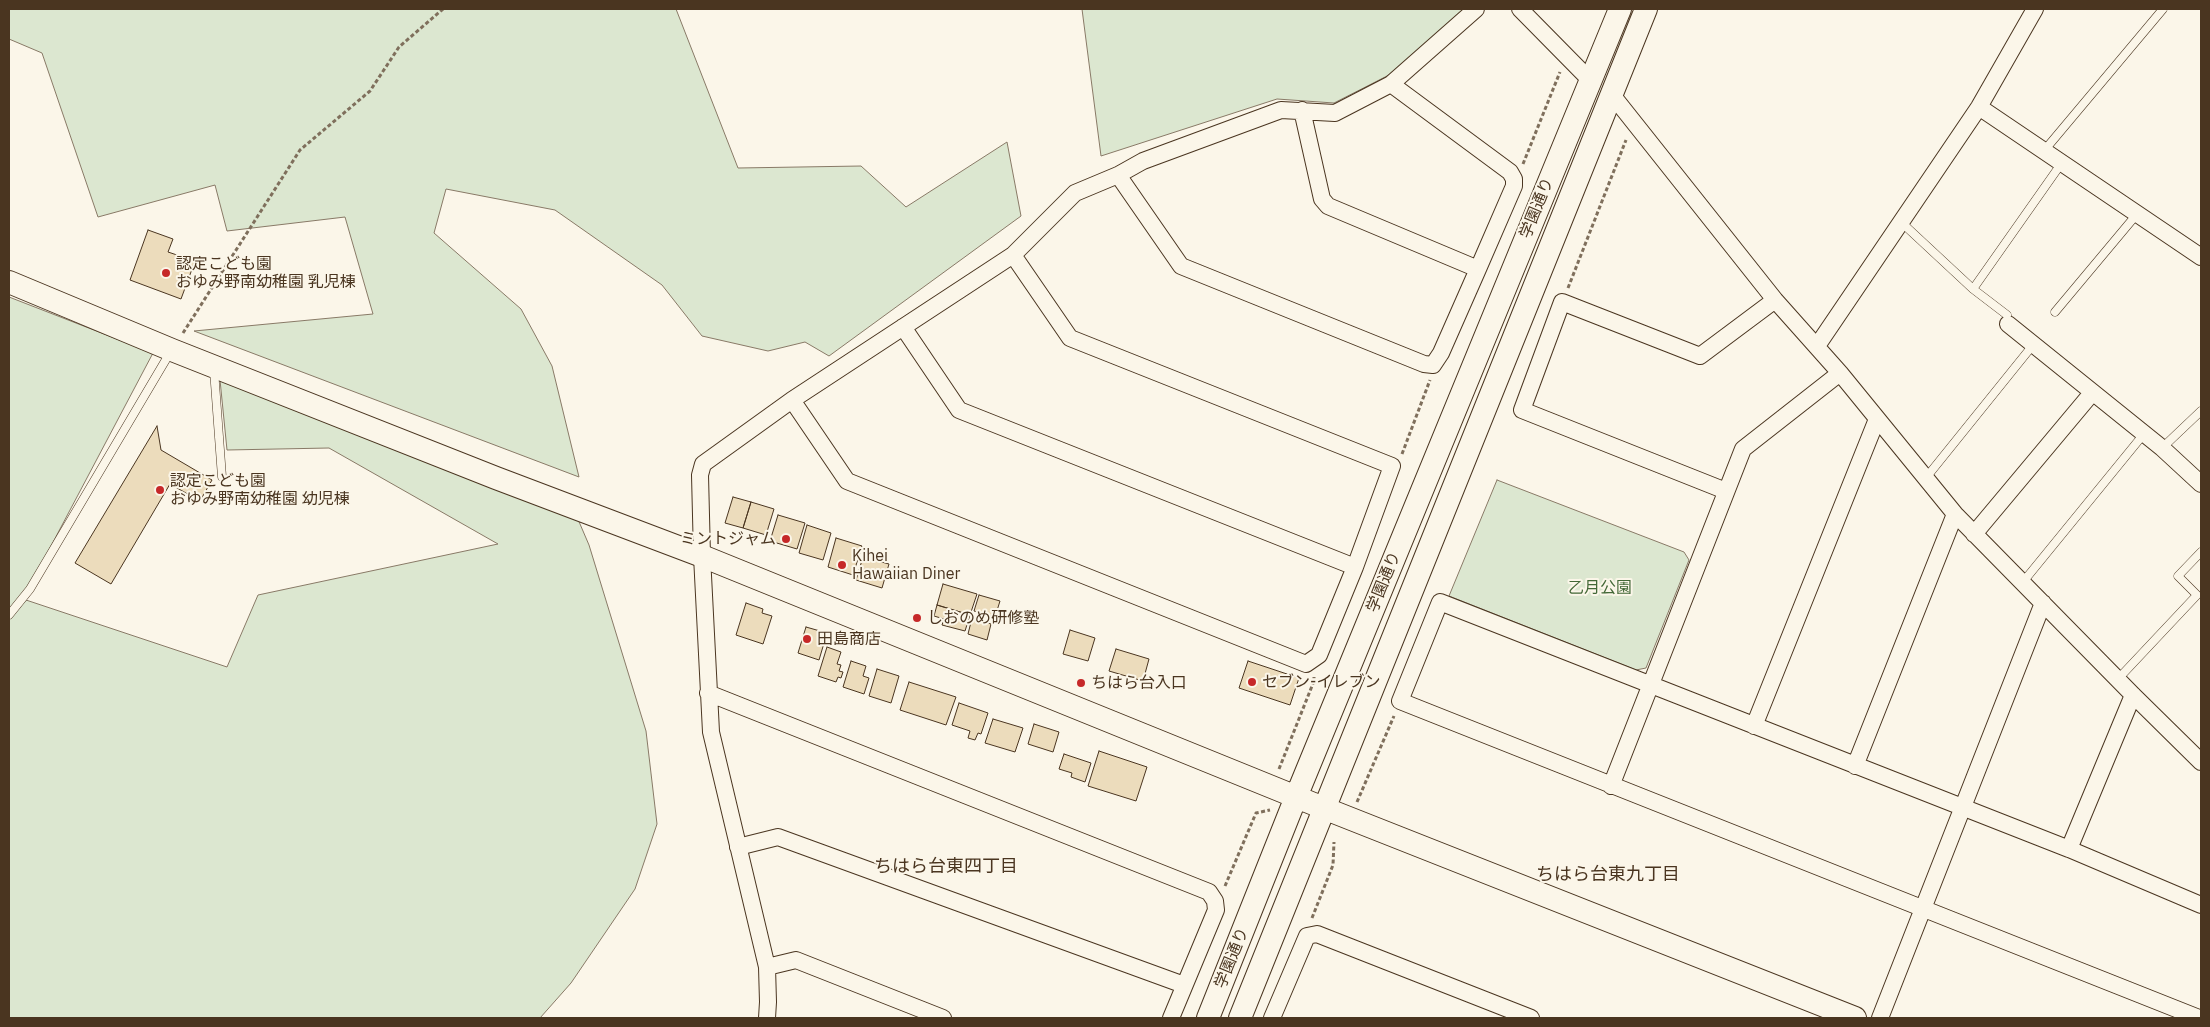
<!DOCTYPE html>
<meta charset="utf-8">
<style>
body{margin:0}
#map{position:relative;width:2210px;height:1027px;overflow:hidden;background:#fbf6e9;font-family:"IBM Plex Sans",sans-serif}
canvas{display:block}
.frame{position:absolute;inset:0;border:10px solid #4a3520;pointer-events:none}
</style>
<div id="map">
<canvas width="2210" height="1027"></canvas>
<div class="frame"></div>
</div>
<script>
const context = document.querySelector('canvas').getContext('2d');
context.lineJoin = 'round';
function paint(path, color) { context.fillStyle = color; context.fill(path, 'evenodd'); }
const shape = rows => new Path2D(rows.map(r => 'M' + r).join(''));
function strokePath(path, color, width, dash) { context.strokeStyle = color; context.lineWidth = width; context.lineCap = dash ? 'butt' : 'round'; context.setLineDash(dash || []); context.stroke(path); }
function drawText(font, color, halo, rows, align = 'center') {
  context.font = font + ' "IBM Plex Sans","Noto Sans JP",sans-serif'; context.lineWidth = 4; context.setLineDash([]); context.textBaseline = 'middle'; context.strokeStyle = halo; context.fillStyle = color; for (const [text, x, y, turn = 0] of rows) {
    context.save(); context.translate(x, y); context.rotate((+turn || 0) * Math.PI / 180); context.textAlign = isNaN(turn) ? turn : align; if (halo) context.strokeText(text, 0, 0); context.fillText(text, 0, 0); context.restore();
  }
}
const green = shape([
 [9,9,676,9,738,168,861,166,906,207,1007,142,1021,216,829,356,805,342,768,351,702,336,662,285,555,210,446,189,434,233,521,309,552,366,579,477,194,331,373,314,345,217,227,231,215,185,98,217,42,53,9,39,9,9],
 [1082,9,1465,9,1391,74,1334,103,1277,99,1101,156,1082,9],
 [9,297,153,353,23,599,227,667,258,595,498,544,329,448,227,450,220,380,574,510,589,545,646,731,657,824,635,889,571,983,540,1018,9,1018,9,297],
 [1497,480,1684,552,1689,560,1646,668,1636,670,1449,596,1497,480]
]);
const building = shape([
 [148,230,173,239,168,252,195,261,181,299,130,280,148,230],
 [157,426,161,450,212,480,200,501,170,484,111,584,75,563,157,426],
 [733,497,751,502,743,528,725,523,733,497],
 [751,502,774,509,766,535,743,528,751,502],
 [778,515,805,523,797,549,770,541,778,515],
 [807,525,831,533,823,560,799,553,807,525],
 [836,538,862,546,853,575,828,567,836,538],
 [863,557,889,564,882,588,856,580,863,557],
 [943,584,977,594,970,615,937,605,943,584],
 [979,595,1000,601,995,617,974,611,979,595],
 [746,603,763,609,762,613,772,616,763,644,736,635,746,603],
 [937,605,970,615,965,631,942,625,944,619,934,616,937,605],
 [972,618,991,624,987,640,968,634,972,618],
 [806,627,827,633,819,660,798,653,806,627],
 [1070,630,1095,638,1088,661,1063,654,1070,630],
 [827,647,841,652,837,664,841,665,839,671,843,672,841,678,838,677,836,682,818,676,827,647],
 [1116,649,1149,659,1143,681,1109,671,1116,649],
 [851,661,866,666,863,676,869,678,864,694,843,687,851,661],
 [1248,661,1299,678,1290,705,1239,688,1248,661],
 [877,669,899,676,891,703,869,696,877,669],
 [909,682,956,697,946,725,900,710,909,682],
 [959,703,988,713,981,734,978,733,975,740,968,738,970,731,952,725,959,703],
 [993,719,1023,728,1015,752,985,743,993,719],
 [1034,724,1059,732,1053,752,1028,744,1034,724],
 [1099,751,1147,767,1136,801,1088,786,1099,751],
 [1064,754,1091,763,1085,782,1071,777,1072,773,1059,769,1064,754]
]);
const path = shape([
 [1523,164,1560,72],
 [1568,288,1626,140],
 [183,333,300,150,370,91,399,47,443,9],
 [1402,454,1430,380],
 [1279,769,1314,681,1314,677],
 [1357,802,1394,716],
 [1225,886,1256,813,1270,810],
 [1312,918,1333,865,1334,842]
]);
const lane = shape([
 [2043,152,2163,9],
 [1901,222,1973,289,2007,315],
 [1973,289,2061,164],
 [2055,312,2137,214],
 [214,370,222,477],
 [2162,448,2201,411],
 [1925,479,2033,345],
 [2023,582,2143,435],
 [9,615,30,589,171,351],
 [2118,679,2197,595,2178,576,2201,552]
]);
const street = shape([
 [1520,9,1590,80],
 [1613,96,1775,300,1840,373,1955,514,2133,695,2201,762],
 [1979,107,2201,257],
 [1302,110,1322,199,1328,206,1478,269],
 [1118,175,1181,266,1424,364,1433,365,1441,353,1478,269,1514,186,1514,179,1510,172,1391,84],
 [2008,324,2162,448,2201,484],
 [903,327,959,410,1355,567],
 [1817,346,1979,107,2035,9],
 [792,400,847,481,1306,664,1319,655,1355,567,1392,466,1070,338,1013,255],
 [1726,491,1522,410,1562,302,1700,356,1775,300],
 [1974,534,2092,393],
 [708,693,1209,892,1215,901,1216,910,1171,1018],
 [1754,726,1877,419],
 [1855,766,1955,514],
 [1611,786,1743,449,1840,373],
 [738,847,778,837,1184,985],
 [2069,849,2133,695],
 [767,967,796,960,943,1018],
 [767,1018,768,1002,767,967,711,732,702,556,700,475,703,464,792,400,1013,255,1075,193,1118,175,1143,161,1281,110,1335,113,1391,84,1476,9],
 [1272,1018,1307,936,1317,934,1531,1018],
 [1880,1018,2043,603],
 [2199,1018,1400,701,1440,602,2069,849,2201,905]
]);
const secondary = shape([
 [9,282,172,350,496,478,702,556,1326,809,1855,1018],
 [1208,1018,1296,797,1620,9],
 [1240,1018,1646,9]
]);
const markers = [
 [166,273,5,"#c62828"],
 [160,490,5,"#c62828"],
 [786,539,5,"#c62828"],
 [842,565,5,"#c62828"],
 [917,618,5,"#c62828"],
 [807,639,5,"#c62828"],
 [1252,682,5,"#c62828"],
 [1081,683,5,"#c62828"]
];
const streetNames = [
 ["学園通り",1537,208,-68],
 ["学園通り",1384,582,-68],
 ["学園通り",1232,958,-68]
];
const poiNames = [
 ["認定こども園",176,264],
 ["おゆみ野南幼稚園 乳児棟",176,282],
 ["認定こども園",170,481],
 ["おゆみ野南幼稚園 幼児棟",170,499],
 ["ミントジャム",776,539,"right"],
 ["Kihei",852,556],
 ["Hawaiian Diner",852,574],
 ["しおのめ研修塾",927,618],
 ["田島商店",817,639],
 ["セブン-イレブン",1262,682],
 ["ちはら台入口",1091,683]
];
const parkNames = [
 ["乙月公園",1600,588]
];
const neighbourhoodNames = [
 ["ちはら台東四丁目",946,867],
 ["ちはら台東九丁目",1608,875]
];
paint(green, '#dce7d0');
strokePath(green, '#887966', 1);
paint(building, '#ecdcbc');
strokePath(building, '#4a3520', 1);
strokePath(lane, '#4a3520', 9);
strokePath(street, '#4a3520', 18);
strokePath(secondary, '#4a3520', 24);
strokePath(path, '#7f6f5c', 3, [4, 2.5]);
strokePath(lane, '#fbf6e9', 8);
strokePath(street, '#fbf6e9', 16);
strokePath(secondary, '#fbf6e9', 22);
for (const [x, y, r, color] of markers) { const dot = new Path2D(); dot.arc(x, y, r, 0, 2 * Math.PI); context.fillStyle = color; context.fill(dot); strokePath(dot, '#fbf6e9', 2); }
drawText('16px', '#4a3520', '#fbf6e9', streetNames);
drawText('16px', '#4a3520', '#fbf6e9', poiNames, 'left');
drawText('16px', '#436837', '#fbf6e9', parkNames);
drawText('18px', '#4a3520', '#fbf6e9', neighbourhoodNames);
</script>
